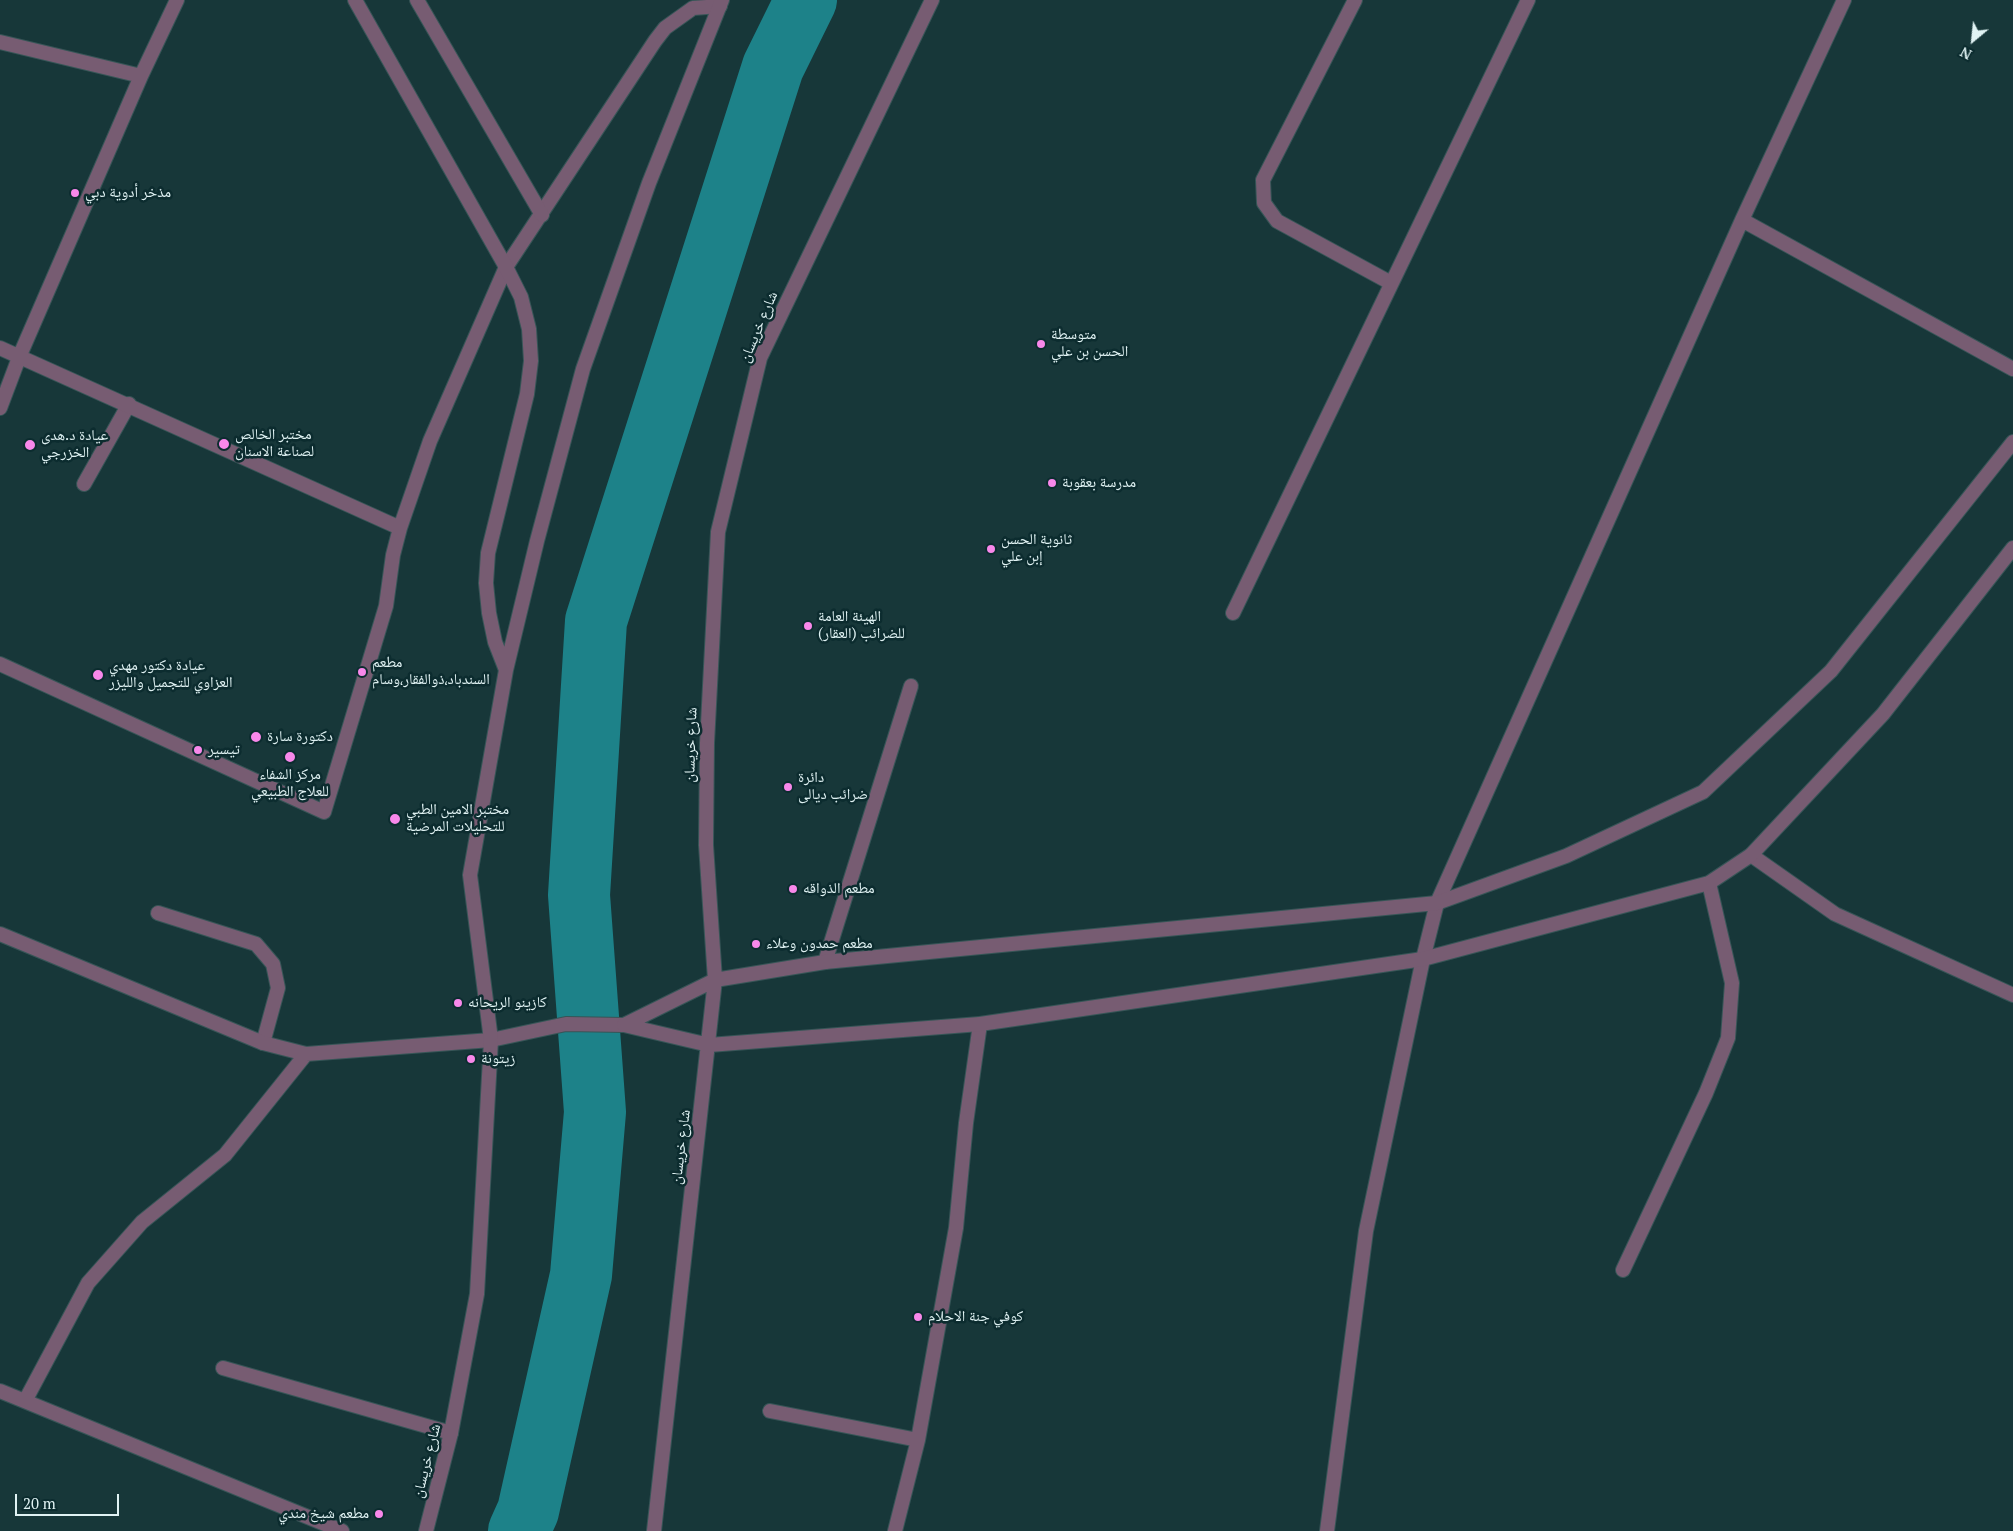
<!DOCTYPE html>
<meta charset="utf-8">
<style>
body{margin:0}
#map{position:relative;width:2013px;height:1531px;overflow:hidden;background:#173739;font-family:"PT Serif",serif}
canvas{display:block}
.north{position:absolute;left:1948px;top:15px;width:50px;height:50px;-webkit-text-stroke:4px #0c2c2f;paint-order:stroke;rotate:208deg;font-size:14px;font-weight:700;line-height:20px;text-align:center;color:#e0f2f3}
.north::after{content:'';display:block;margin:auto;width:18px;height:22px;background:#e0f2f3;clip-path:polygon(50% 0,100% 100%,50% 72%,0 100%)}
.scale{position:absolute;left:15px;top:1494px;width:104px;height:22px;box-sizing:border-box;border:2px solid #e0f2f3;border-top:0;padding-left:6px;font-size:15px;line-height:18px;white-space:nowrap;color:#e0f2f3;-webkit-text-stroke:4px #0c2c2f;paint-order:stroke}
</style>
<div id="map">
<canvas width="2013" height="1531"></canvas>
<div class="north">N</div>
<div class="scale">20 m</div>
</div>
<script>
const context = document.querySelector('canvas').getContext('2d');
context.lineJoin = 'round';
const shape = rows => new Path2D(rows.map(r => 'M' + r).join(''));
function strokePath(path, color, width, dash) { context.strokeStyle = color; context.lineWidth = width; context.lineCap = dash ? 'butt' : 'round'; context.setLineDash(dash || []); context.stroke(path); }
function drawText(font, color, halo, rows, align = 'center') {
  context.font = font + ' "PT Serif","Noto Naskh Arabic",serif'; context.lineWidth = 5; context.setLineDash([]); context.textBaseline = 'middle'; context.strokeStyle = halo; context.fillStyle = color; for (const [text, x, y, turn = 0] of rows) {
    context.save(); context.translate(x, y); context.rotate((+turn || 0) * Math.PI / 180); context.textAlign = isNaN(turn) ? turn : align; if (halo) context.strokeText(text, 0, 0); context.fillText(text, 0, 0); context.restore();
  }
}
const river = shape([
 [519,1531,528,1511,581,1275,595,1112,579,895,596,621,773,67,806,0]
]);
const service = shape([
 [84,484,129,404],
 [158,913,256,944,273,964,278,988,263,1043],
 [825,962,911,686],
 [223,1368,451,1433]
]);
const minor = shape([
 [1355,0,1263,180,1264,203,1277,221,1391,283],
 [0,42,141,76],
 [1742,220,2013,369],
 [0,348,400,528],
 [0,408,20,355,141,76,177,0],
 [1233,613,1528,0],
 [0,664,324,812,386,606,393,555,400,528,430,441,506,267,655,41,665,28,693,8,720,6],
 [1751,855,1835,914,2013,995],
 [0,934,263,1043,306,1054,491,1040,566,1024,624,1025],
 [1623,1270,1706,1093,1728,1038,1732,983,1709,883],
 [0,1391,342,1531],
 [25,1401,88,1283,142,1222,225,1155,306,1054],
 [770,1411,918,1440],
 [895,1531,918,1440,956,1228,966,1123,980,1024],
 [1327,1531,1366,1231,1423,959,1437,903,1742,220,1844,0]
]);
const tertiary = shape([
 [355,0,506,267,521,297,529,329,531,361,527,394,488,553,486,583,489,613,495,642,506,670],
 [417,0,542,215],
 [624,1025,715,980,825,962,1437,903,1566,856,1703,792,1831,671,2013,442],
 [624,1025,709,1045,980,1024,1423,959,1709,883,1751,855,1883,714,2013,548],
 [426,1531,451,1433,477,1294,491,1040,470,875,506,670,537,541,583,369,649,183,722,0],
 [654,1531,715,980,706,845,707,743,718,532,760,358,932,0]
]);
const markers = [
 [75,193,5,"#f888ea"],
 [1041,344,5,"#f888ea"],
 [224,444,6,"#f888ea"],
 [30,445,6,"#f888ea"],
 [1052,483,5,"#f888ea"],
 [991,549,5,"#f888ea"],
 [808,626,5,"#f888ea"],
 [362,672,5,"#f888ea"],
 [98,675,6,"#f888ea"],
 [256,737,6,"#f888ea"],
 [198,750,5,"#f888ea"],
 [290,757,6,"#f888ea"],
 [788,787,5,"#f888ea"],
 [395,819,6,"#f888ea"],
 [793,889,5,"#f888ea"],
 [756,944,5,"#f888ea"],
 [458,1003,5,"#f888ea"],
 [471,1059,5,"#f888ea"],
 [918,1317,5,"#f888ea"],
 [379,1514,5,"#f888ea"]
];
const poiNames = [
 ["مذخر أدوية دبي",85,193],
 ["متوسطة",1051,335],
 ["الحسن بن علي",1051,352],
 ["مختبر الخالص",235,435],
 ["لصناعة الاسنان",235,452],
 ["عيادة د.هدى",41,436],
 ["الخزرجي",41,453],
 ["مدرسة بعقوبة",1062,483],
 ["ثانوية الحسن",1001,540],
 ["إبن علي",1001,557],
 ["الهيئة العامة",818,617],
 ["للضرائب (العقار)",818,634],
 ["مطعم",372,663],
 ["السندباد،ذوالفقار،وسام",372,680],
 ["عيادة دكتور مهدي",109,666],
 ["العزاوي للتجميل والليزر",109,683],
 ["دكتورة سارة",267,737],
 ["تيسير",208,750],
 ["مركز الشفاء",290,775,"center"],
 ["للعلاج الطبيعي",290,792,"center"],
 ["دائرة",798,778],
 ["ضرائب ديالى",798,795],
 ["مختبر الامين الطبي",406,810],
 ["للتحليلات المرضية",406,827],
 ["مطعم الذواقه",803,889],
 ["مطعم حمدون وعلاء",766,944],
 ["كازينو الريحانه",468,1003],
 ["زيتونة",481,1059],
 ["كوفي جنة الاحلام",928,1317],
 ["مطعم شيخ مندي",369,1514,"right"]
];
const streetNames = [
 ["شارع خريسان",759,327,-67],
 ["شارع خريسان",691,745,-88],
 ["شارع خريسان",681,1147,-83],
 ["شارع خريسان",427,1461,-76]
];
strokePath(river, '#1d8289', 62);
strokePath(service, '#375557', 16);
strokePath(minor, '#375557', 16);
strokePath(tertiary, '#375557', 16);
strokePath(service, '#775c72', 14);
strokePath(minor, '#775c72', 14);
strokePath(tertiary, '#775c72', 14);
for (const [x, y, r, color] of markers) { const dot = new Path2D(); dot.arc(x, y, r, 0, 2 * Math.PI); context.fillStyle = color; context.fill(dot); strokePath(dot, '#0c2c2f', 2); }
drawText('15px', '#e0f2f3', '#0c2c2f', poiNames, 'left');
drawText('15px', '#e0f2f3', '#0c2c2f', streetNames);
</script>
